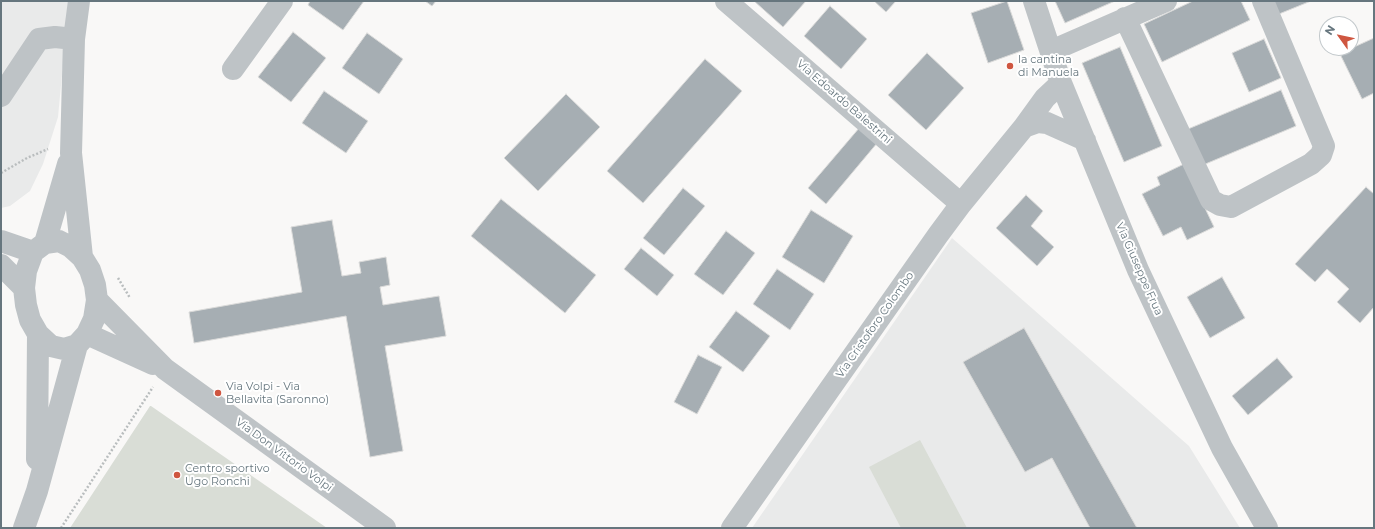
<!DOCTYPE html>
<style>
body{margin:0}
#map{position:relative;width:1375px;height:529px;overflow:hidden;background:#f9f8f7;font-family:Montserrat,sans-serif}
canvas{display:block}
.frame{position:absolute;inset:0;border:2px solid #66767e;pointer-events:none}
.north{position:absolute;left:1319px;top:16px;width:40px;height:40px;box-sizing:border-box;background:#fff;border:1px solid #c2c8cb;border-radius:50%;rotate:303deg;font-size:11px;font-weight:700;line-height:16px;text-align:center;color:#66767e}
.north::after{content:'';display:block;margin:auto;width:14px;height:18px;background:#cf5640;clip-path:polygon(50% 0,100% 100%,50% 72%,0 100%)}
</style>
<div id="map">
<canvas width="1375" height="529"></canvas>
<div class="frame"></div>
<div class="north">N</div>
</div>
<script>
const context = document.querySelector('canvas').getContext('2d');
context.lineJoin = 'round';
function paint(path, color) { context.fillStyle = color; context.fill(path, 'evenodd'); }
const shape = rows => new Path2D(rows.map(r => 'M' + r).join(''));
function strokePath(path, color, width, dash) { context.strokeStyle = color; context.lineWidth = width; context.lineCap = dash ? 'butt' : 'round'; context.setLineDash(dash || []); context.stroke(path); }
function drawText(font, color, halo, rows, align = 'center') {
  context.font = font + ' Montserrat,sans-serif'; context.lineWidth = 4; context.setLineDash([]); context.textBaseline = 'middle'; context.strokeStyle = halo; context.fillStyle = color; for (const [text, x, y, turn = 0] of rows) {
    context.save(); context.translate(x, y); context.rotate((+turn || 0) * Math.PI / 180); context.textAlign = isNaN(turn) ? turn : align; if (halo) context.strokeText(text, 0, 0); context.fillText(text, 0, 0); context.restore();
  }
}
const built = shape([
 [1,1,69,1,58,117,43,164,30,191,10,206,1,208],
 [952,238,1189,446,1240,528,752,528]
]);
const green = shape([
 [150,406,151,406,327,528,70,528],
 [920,440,967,528,901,528,869,467]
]);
const building = shape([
 [310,1,364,1,343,30,308,5,310,1],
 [425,1,436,1,432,6,425,1],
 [754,1,806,1,783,27,754,1],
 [874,1,896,1,886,12,874,1],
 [1007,1,1024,50,988,63,971,13,1007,1],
 [1055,1,1115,1,1065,23,1055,1],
 [1193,1,1241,1,1250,20,1162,62,1144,24,1193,1],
 [1273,1,1311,1,1279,14,1273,1],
 [830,6,867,39,841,69,804,36,830,6],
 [293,32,326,58,291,102,258,77,293,32],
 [367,33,403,59,379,94,342,68,367,33],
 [1374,38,1374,93,1362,99,1341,56,1343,52,1374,38],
 [1264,39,1281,78,1249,92,1232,53,1264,39],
 [1120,47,1162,146,1124,162,1082,63,1120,47],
 [927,53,964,88,926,130,888,95,927,53],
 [705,59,742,91,643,203,607,171,705,59],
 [1281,90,1296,126,1203,165,1188,129,1281,90],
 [324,91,368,121,346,153,302,123,324,91],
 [566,94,600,127,538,191,504,158,566,94],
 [860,127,878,142,826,204,808,188,860,127],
 [1184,164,1214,227,1187,240,1181,227,1163,236,1142,194,1160,185,1157,177,1184,164],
 [1366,187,1374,194,1374,307,1360,323,1337,302,1349,289,1327,269,1315,282,1295,264,1366,187],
 [683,188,705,206,664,255,643,238,683,188],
 [1026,195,1043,211,1031,226,1054,247,1037,266,996,228,1026,195],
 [501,199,596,275,565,313,471,236,501,199],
 [811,210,853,236,824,283,782,257,811,210],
 [332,220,342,276,361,273,359,262,386,257,390,285,380,287,383,305,439,296,446,336,385,346,403,451,370,457,346,316,194,343,189,312,302,292,291,227,332,220],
 [726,231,755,253,723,295,694,274,726,231],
 [641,248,674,275,657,296,624,269,641,248],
 [777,269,814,294,790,330,753,304,777,269],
 [1222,277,1245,318,1210,338,1187,297,1222,277],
 [736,311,770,336,743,372,709,347,736,311],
 [1024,328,1137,528,1090,528,1052,458,1025,472,963,362,1024,328],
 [698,355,722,367,697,414,674,402,698,355],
 [1277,358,1293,377,1248,415,1232,396,1277,358]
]);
const path = shape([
 [1,173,27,158,48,149],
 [118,278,130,298],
 [61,528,153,387]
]);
const minor = shape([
 [79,1,74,39,71,153,82,257],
 [726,1,961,204],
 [1034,1,1061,83,1138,270,1222,448,1267,528],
 [1125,18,1211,200,1220,205,1231,207,1311,164,1321,155,1324,146,1263,1],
 [1051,51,1166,1],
 [233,69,282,1],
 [1,96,39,39,55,37,74,39],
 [1024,127,1038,122,1047,123,1085,140],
 [1,241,33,252],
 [59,241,71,247,82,257,90,270,95,285,97,300,94,319,87,334,77,345,64,349,51,346,38,334,30,320,26,305,24,288,26,271,33,252,45,243,59,241],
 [45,243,68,164],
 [1,265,24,288],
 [97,300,165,369,385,528],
 [87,334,153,364],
 [37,459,38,334],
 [24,528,37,491,77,345],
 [732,528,938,235,961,204,1024,127,1045,98,1061,83]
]);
const markers = [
 [1010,66,4,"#cf5640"],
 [218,393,4,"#cf5640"],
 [177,475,4,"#cf5640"]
];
const poiNames = [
 ["la cantina",1018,60],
 ["di Manuela",1018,73],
 ["Via Volpi - Via",226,387],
 ["Bellavita (Saronno)",226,400],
 ["Centro sportivo",185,469],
 ["Ugo Ronchi",185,482]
];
const streetNames = [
 ["Via Edoardo Balestrini",844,102,41],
 ["Via Giuseppe Frua",1139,269,66],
 ["Via Cristoforo Colombo",875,325,-55],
 ["Via Don Vittorio Volpi",284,455,36]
];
paint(built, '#e9eaea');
paint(green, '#d9ddd6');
paint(building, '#a6aeb3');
strokePath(building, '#dadad9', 1);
strokePath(path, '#b9bdbe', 2.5, [2, 2]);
strokePath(minor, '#bec3c6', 22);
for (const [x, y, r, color] of markers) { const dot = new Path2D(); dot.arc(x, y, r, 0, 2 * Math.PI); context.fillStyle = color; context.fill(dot); strokePath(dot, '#fff', 1.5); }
drawText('11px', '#66767e', '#fff', poiNames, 'left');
drawText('11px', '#66767e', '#fff', streetNames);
</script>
